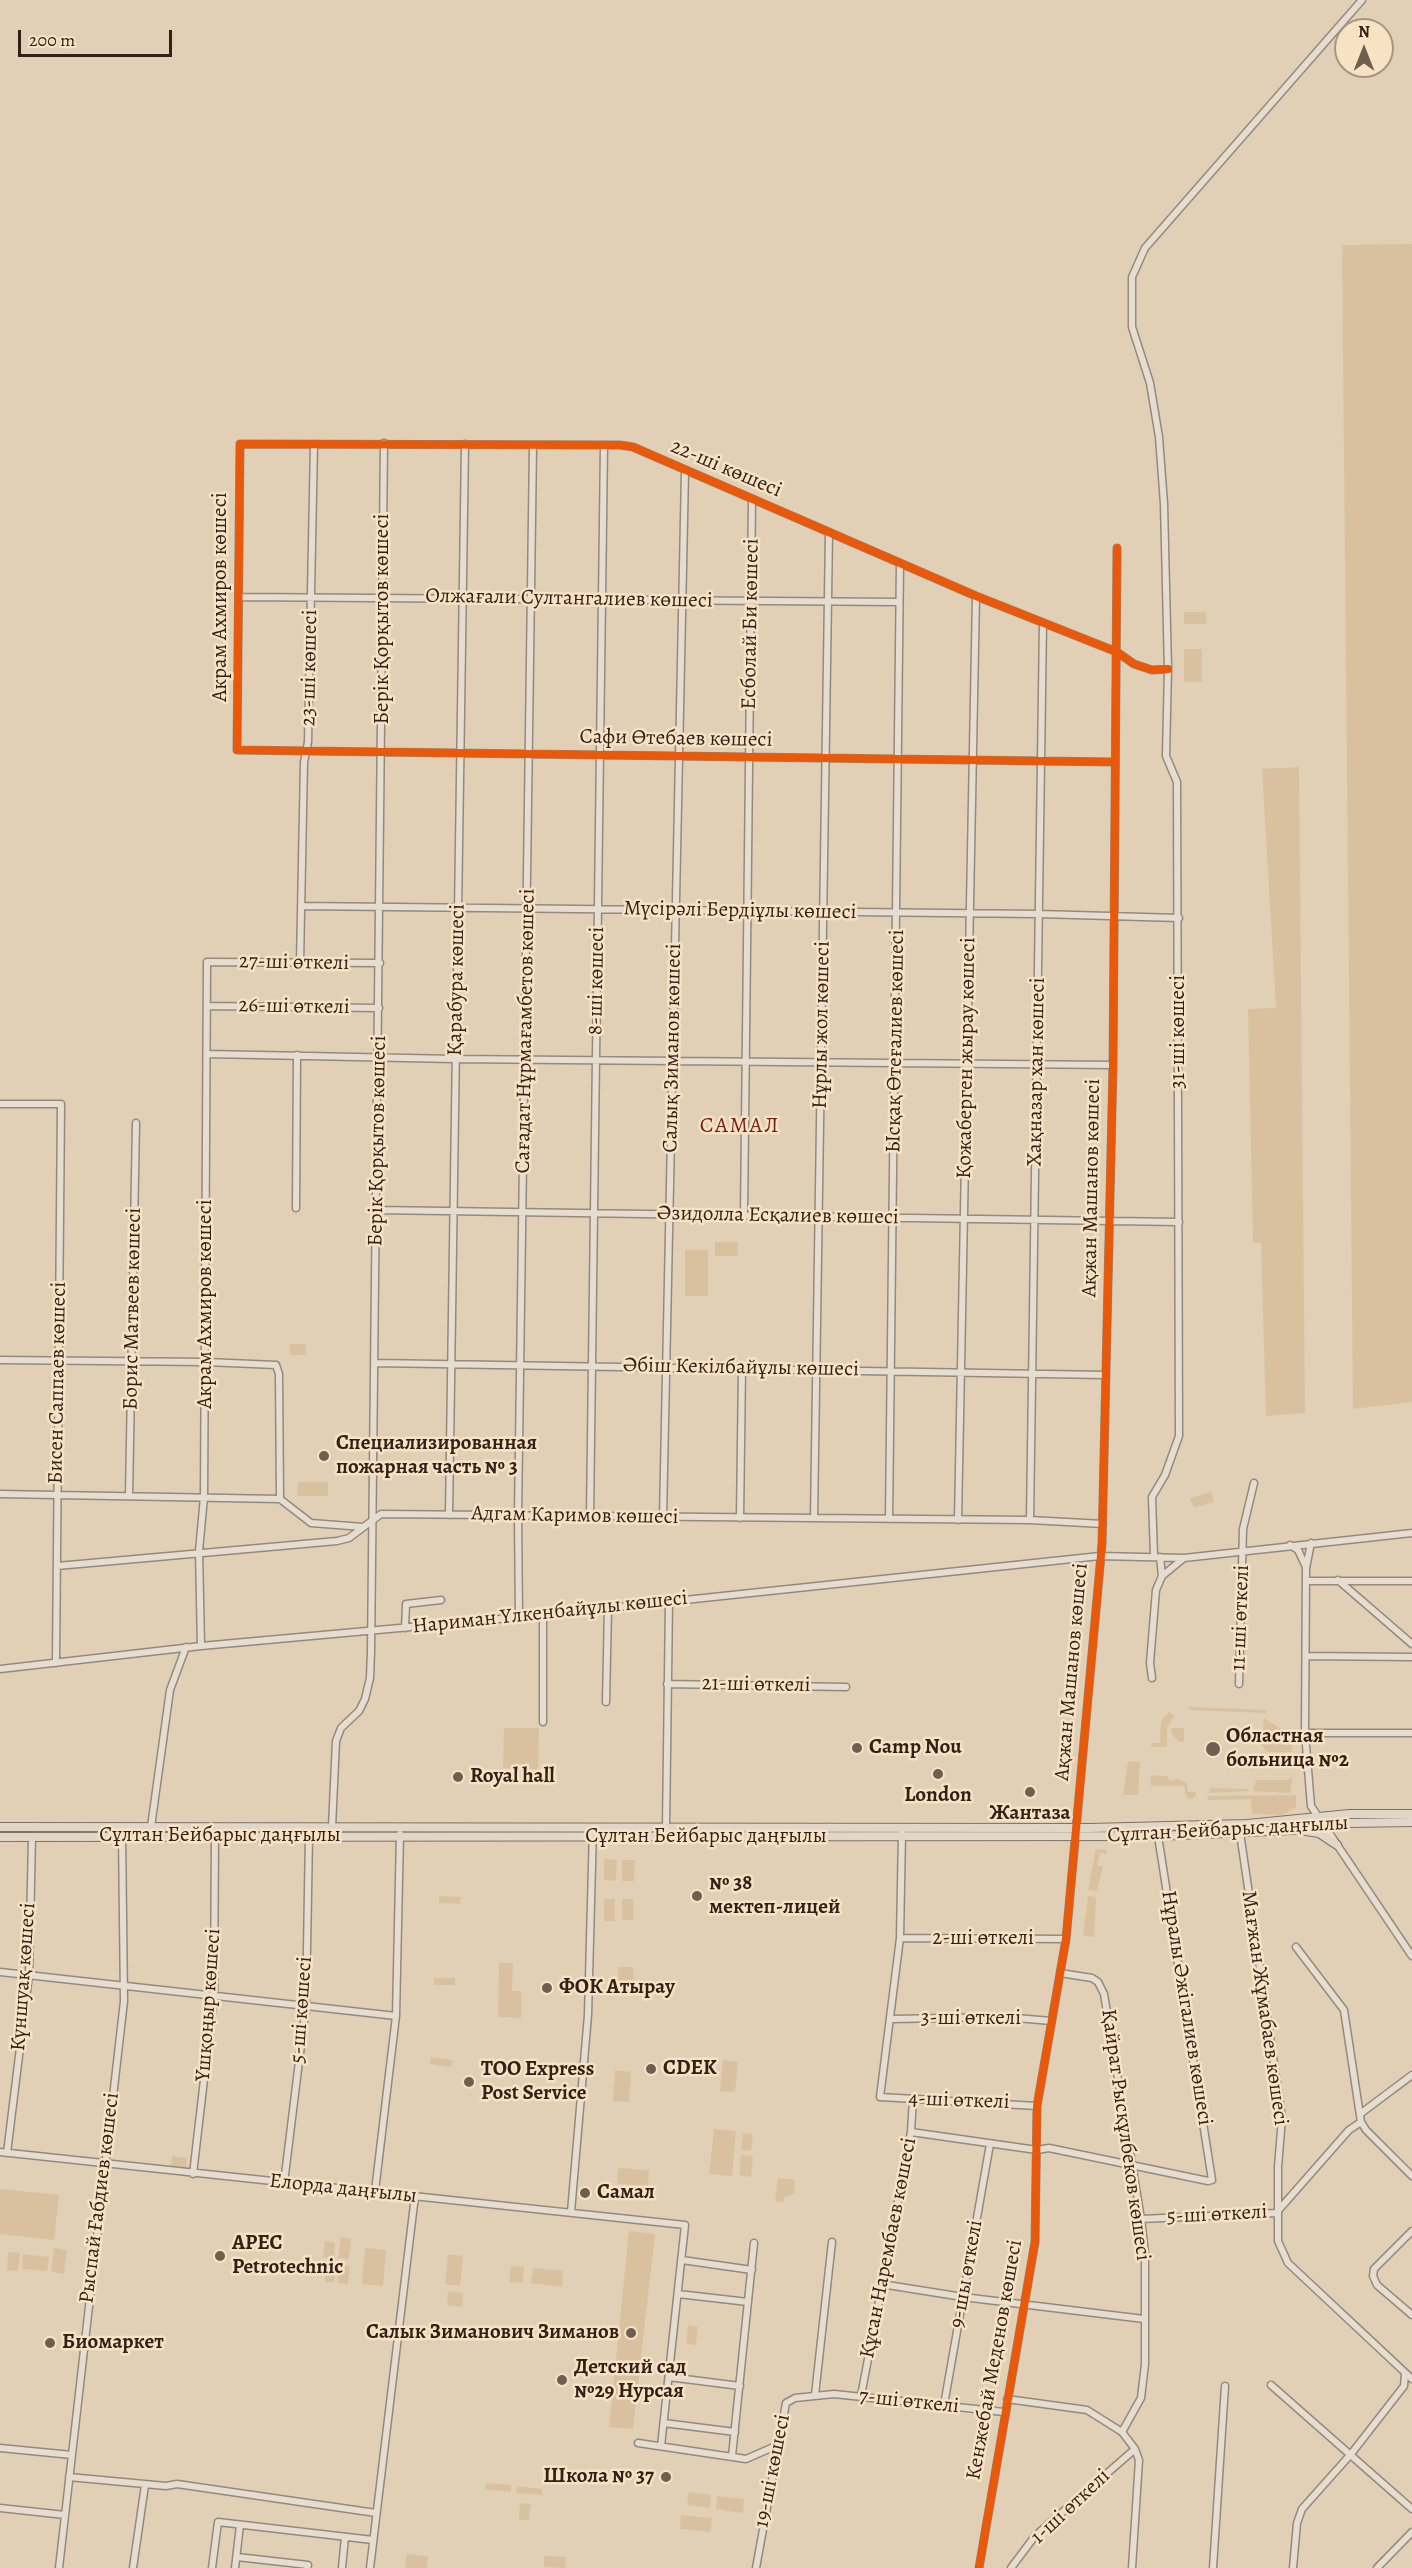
<!DOCTYPE html>
<meta charset="utf-8">
<style>
body{margin:0}
#map{position:relative;width:1412px;height:2568px;overflow:hidden;background:#e2d0b6;font-family:Alegreya,serif}
canvas{display:block}
.north{position:absolute;left:1334px;top:18px;width:60px;height:60px;box-sizing:border-box;background:#f7e2c4;border:2px solid #a99480;border-radius:50%;rotate:0deg;font-size:16px;font-weight:700;line-height:24px;text-align:center;color:#332019}
.north::after{content:'';display:block;margin:auto;width:21px;height:27px;background:#705e50;clip-path:polygon(50% 0,100% 100%,50% 72%,0 100%)}
.scale{position:absolute;left:18px;top:30px;width:154px;height:27px;box-sizing:border-box;border:3px solid #332019;border-top:0;padding-left:8px;font-size:18px;line-height:21px;white-space:nowrap;color:#332019;-webkit-text-stroke:4px #f7e2c4;paint-order:stroke}
</style>
<div id="map">
<canvas width="1412" height="2568"></canvas>
<div class="north">N</div>
<div class="scale">200 m</div>
</div>
<script>
const context = document.querySelector('canvas').getContext('2d');
context.lineJoin = 'round';
function paint(path, color) { context.fillStyle = color; context.fill(path, 'evenodd'); }
const shape = rows => new Path2D(rows.map(r => 'M' + r).join(''));
function strokePath(path, color, width, dash) { context.strokeStyle = color; context.lineWidth = width; context.lineCap = dash ? 'butt' : 'round'; context.setLineDash(dash || []); context.stroke(path); }
function drawText(font, color, halo, rows, align = 'center') {
  context.font = font + ' Alegreya,serif'; context.lineWidth = 5; context.setLineDash([]); context.textBaseline = 'middle'; context.strokeStyle = halo; context.fillStyle = color; for (const [text, x, y, turn = 0] of rows) {
    context.save(); context.translate(x, y); context.rotate((+turn || 0) * Math.PI / 180); context.textAlign = isNaN(turn) ? turn : align; if (halo) context.strokeText(text, 0, 0); context.fillText(text, 0, 0); context.restore();
  }
}
const green = shape([
 [1412,244,1412,1402,1353,1409,1342,245],
 [1184,612,1206,612,1206,624,1184,624],
 [1184,649,1202,649,1202,682,1184,682],
 [1299,767,1305,1413,1266,1416,1261,1243,1253,1243,1248,1009,1276,1008,1262,769],
 [715,1242,738,1242,738,1256,715,1256],
 [685,1250,708,1250,708,1296,685,1296],
 [290,1344,306,1344,306,1355,290,1355],
 [298,1482,328,1482,328,1496,297,1496],
 [1211,1492,1214,1502,1194,1508,1190,1498],
 [1188,1707,1266,1710,1266,1713,1190,1710],
 [1169,1712,1175,1716,1167,1727,1167,1747,1151,1747,1151,1743,1160,1743,1161,1721],
 [1264,1718,1293,1737,1292,1752,1267,1752,1261,1744],
 [504,1728,539,1728,538,1769,503,1768],
 [1171,1728,1184,1728,1184,1741,1179,1742,1171,1733],
 [1128,1761,1140,1762,1138,1795,1123,1795],
 [1151,1775,1167,1776,1170,1781,1177,1779,1187,1783,1188,1792,1196,1792,1196,1795,1193,1799,1187,1798,1184,1786,1151,1786],
 [1293,1777,1290,1793,1253,1791,1256,1780,1287,1780],
 [1210,1788,1248,1789,1249,1791,1209,1793],
 [1296,1795,1296,1807,1283,1815,1252,1814,1251,1799,1207,1800,1208,1796],
 [1096,1849,1107,1850,1106,1854,1100,1853,1097,1865,1103,1867,1097,1891,1088,1890],
 [604,1859,617,1860,616,1881,604,1880],
 [622,1860,635,1860,634,1881,622,1881],
 [439,1896,461,1897,460,1904,439,1903],
 [1088,1896,1096,1897,1094,1937,1083,1936],
 [604,1899,615,1899,615,1921,604,1921],
 [622,1899,633,1899,633,1920,622,1920],
 [499,1963,513,1963,512,1991,521,1991,521,2018,498,2017],
 [618,1967,633,1967,634,1995,619,1995],
 [434,1978,455,1978,455,1985,434,1985],
 [431,2057,452,2060,451,2067,430,2064],
 [723,2060,738,2062,735,2092,720,2091],
 [615,2070,631,2072,629,2102,613,2101],
 [714,2129,736,2131,732,2176,709,2174],
 [743,2133,753,2134,751,2151,741,2150],
 [741,2155,753,2156,751,2177,739,2175],
 [172,2156,187,2158,186,2168,171,2166],
 [618,2168,649,2170,648,2186,617,2184],
 [778,2178,795,2180,794,2194,784,2197,784,2202,775,2202],
 [0,2189,59,2195,54,2240,0,2234],
 [629,2231,655,2234,633,2429,609,2427],
 [341,2237,351,2239,349,2259,338,2258],
 [325,2241,335,2243,334,2258,323,2257],
 [54,2248,67,2250,64,2274,51,2272],
 [365,2248,386,2250,383,2286,362,2284],
 [8,2252,20,2253,18,2271,7,2270],
 [23,2254,49,2257,47,2271,22,2269],
 [448,2254,463,2256,460,2286,445,2284],
 [326,2265,336,2266,334,2282,325,2282],
 [340,2265,350,2266,348,2284,338,2283],
 [511,2266,524,2267,523,2283,509,2282],
 [533,2268,563,2271,562,2287,531,2283],
 [448,2291,463,2293,462,2307,447,2305],
 [688,2325,698,2327,696,2345,686,2344],
 [486,2483,511,2485,511,2492,485,2489],
 [517,2486,542,2489,542,2495,516,2493],
 [689,2492,711,2495,710,2508,687,2505],
 [717,2496,744,2499,743,2513,716,2509],
 [520,2503,531,2504,529,2520,519,2520],
 [681,2515,712,2518,710,2532,680,2529],
 [407,2554,428,2556,427,2568,405,2568],
 [544,2556,566,2557,565,2568,544,2567]
]);
const minor = shape([
 [240,597,899,602],
 [1115,762,237,750,240,444,620,445,633,447,976,596,1117,652,1134,664,1152,670,1168,669],
 [301,906,1039,914,1179,918],
 [300,963,304,762,308,742,314,444],
 [208,1006,379,1008],
 [208,1054,455,1059,1113,1065],
 [0,1104,61,1104,56,1663],
 [296,1208,297,1055],
 [377,1210,1179,1222],
 [744,1215,752,500],
 [0,1360,206,1362,276,1365,279,1374,280,1499],
 [376,1363,1106,1375],
 [0,1494,280,1499,311,1523,363,1527],
 [129,1495,136,1123],
 [449,1515,465,444],
 [590,1516,604,445],
 [663,1517,685,472],
 [740,1518,742,1368],
 [814,1518,829,532],
 [889,1519,900,563],
 [958,1520,976,596],
 [1030,1520,1043,623],
 [1311,1543,1306,1568,1305,1733,1311,1806,1412,1956],
 [1290,1545,1298,1550,1306,1567],
 [1154,1556,1152,1497,1165,1475,1179,1436,1177,782,1166,756,1168,669,1164,504,1159,437,1150,383,1132,327,1132,277,1145,248,1362,0],
 [1160,1557,1162,1576],
 [57,1566,337,1541,349,1538,381,1514,1030,1520,1103,1524],
 [1338,1580,1412,1644],
 [1307,1581,1412,1581],
 [543,1615,543,1722],
 [519,1616,518,1516,533,446],
 [405,1628,406,1604,441,1600],
 [201,1646,199,1551,204,1497,207,962,380,963],
 [1306,1656,1412,1657],
 [0,1669,201,1646,543,1615,1100,1556,1184,1558,1412,1533],
 [1152,1678,1150,1663,1156,1590,1162,1576,1184,1558],
 [667,1684,846,1687],
 [1239,1684,1243,1529,1254,1483],
 [606,1702,608,1608],
 [1305,1733,1412,1733],
 [151,1827,170,1690,186,1647],
 [332,1827,336,1741,341,1728,359,1711,365,1699,370,1678,371,1652,384,443],
 [666,1828,669,1601],
 [902,1833,900,1938,880,2097,1037,2106],
 [1240,1833,1282,2118,1278,2167,1278,2241,1288,2263,1412,2379],
 [900,1938,1066,1939],
 [1296,1947,1344,2010,1361,2122,1366,2130,1412,2176],
 [0,1972,396,2016],
 [1060,1973,1092,1978,1098,1982,1104,1994,1141,2219,1145,2253,1145,2364,1141,2398,1122,2432],
 [891,2019,1005,2017,1051,2021],
 [1360,2114,1412,2075],
 [911,2132,1037,2150,1049,2148,1208,2181,1212,2180,1158,1836],
 [0,2152,685,2225,661,2446],
 [7,2153,29,1975,32,1837],
 [193,2174,214,1994,215,1835],
 [284,2183,306,2005,309,1836],
 [375,2191,396,2016,400,1834],
 [571,2212,588,2015,593,1828],
 [1141,2219,1276,2213,1349,2130,1361,2122],
 [1412,2231,1374,2269,1373,2276,1377,2285,1412,2315],
 [682,2260,752,2270],
 [881,2284,963,2297,1144,2319],
 [678,2294,748,2302],
 [669,2377,740,2386],
 [1271,2385,1412,2509],
 [815,2395,832,2242],
 [861,2396,911,2132,913,2099],
 [1007,2399,1087,2410,1122,2432,1135,2449,1139,2460,1132,2568],
 [944,2405,990,2144],
 [664,2423,735,2432],
 [638,2443,746,2459,778,2445],
 [0,2448,72,2455],
 [732,2456,754,2243],
 [69,2477,166,2486,177,2484,376,2513],
 [0,2508,65,2515],
 [237,2557,308,2565,307,2568],
 [59,2568,124,2001,122,1834],
 [133,2568,145,2485],
 [212,2568,218,2522,373,2540],
 [235,2568,240,2525],
 [342,2568,345,2537],
 [370,2568,415,2196],
 [756,2568,786,2403,795,2398,834,2394,1004,2412],
 [979,2568,1035,2242,1037,2106,1066,1939,1102,1544,1113,1065,1117,548],
 [1011,2568,1035,2536,1135,2449],
 [1213,2568,1225,2386],
 [1293,2568,1297,2523,1302,2509,1351,2454,1404,2386,1405,2374],
 [1377,2568,1412,2532]
]);
const major = shape([
 [0,1827,1090,1828,1247,1824,1349,1814,1412,1814],
 [1306,1831,1319,1833,1337,1845],
 [0,1837,1158,1836,1292,1830,1348,1823,1412,1822]
]);
const cycleway = shape([
 [1115,762,237,750,240,444,620,445,633,447,976,596,1117,652,1134,664,1152,670,1168,669],
 [979,2568,1035,2242,1037,2106,1066,1939,1102,1544,1113,1065,1117,548]
]);
const markers = [
 [324,1456,6,"#705e50"],
 [857,1748,6,"#705e50"],
 [1213,1749,8,"#705e50"],
 [938,1774,6,"#705e50"],
 [458,1777,6,"#705e50"],
 [1030,1792,6,"#705e50"],
 [697,1896,6,"#705e50"],
 [547,1988,6,"#705e50"],
 [651,2069,6,"#705e50"],
 [469,2082,6,"#705e50"],
 [585,2193,6,"#705e50"],
 [220,2256,6,"#705e50"],
 [631,2333,6,"#705e50"],
 [50,2343,6,"#705e50"],
 [562,2380,6,"#705e50"],
 [666,2477,6,"#705e50"]
];
const streetNames = [
 ["22-ші көшесі",726,469,23],
 ["Акрам Ахмиров көшесі",221,597,-90],
 ["Олжағали Султангалиев көшесі",569,599,1],
 ["Берік Қорқытов көшесі",383,619,-90],
 ["Есболай Би көшесі",751,624,-89],
 ["23-шi көшесi",310,668,-89],
 ["Сафи Өтебаев көшесі",676,739,1],
 ["Мүсірәлі Бердіұлы көшесі",740,911,1],
 ["27-ші өткелі",294,963,1],
 ["Қарабура көшесі",457,980,-89],
 ["8-шi көшесi",597,981,-89],
 ["26-ші өткелі",294,1007,1],
 ["Нұрлы жол көшесі",822,1025,-89],
 ["Сағадат Нұрмағамбетов көшесі",526,1031,-89],
 ["31-ші көшесі",1179,1032,-90],
 ["Ысқақ Өтеғалиев көшесі",896,1041,-89],
 ["Салық Зиманов көшесі",673,1048,-89],
 ["Қожаберген жырау көшесі",967,1058,-89],
 ["Хақназар хан көшесі",1037,1072,-89],
 ["Берік Қорқытов көшесі",378,1141,-89],
 ["Ақжан Машанов көшесі",1092,1188,-89],
 ["Әзидолла Есқалиев көшесі",778,1216,1],
 ["Акрам Ахмиров көшесі",206,1304,-90],
 ["Борис Матвеев көшесі",133,1309,-89],
 ["Әбіш Кекілбайұлы көшесі",741,1368,1],
 ["Бисен Саппаев көшесі",58,1383,-89],
 ["Адгам Каримов көшесі",575,1516,1],
 ["Нариман Үлкенбайұлы көшесі",550,1613,-6],
 ["11-ші өткелі",1241,1618,-88],
 ["Ақжан Машанов көшесі",1072,1672,-85],
 ["21-ші өткелі",756,1685,1],
 ["Сұлтан Бейбарыс даңғылы",1228,1830,-3],
 ["Сұлтан Бейбарыс даңғылы",220,1836],
 ["Сұлтан Бейбарыс даңғылы",706,1837],
 ["2-ші өткелі",983,1939],
 ["Күншуақ көшесі",24,1977,-86],
 ["Үшқоңыр көшесі",209,2005,-86],
 ["Нұралы Әжiгалиев көшесi",1186,2008,81],
 ["Мағжан Жұмабаев көшесі",1264,2008,82],
 ["5-ші көшесі",302,2010,-86],
 ["3-ші өткелі",971,2019],
 ["4-ші өткелі",959,2101,2],
 ["Қайрат Рысқұлбеков көшесі",1125,2135,82],
 ["Елорда даңғылы",343,2189,6],
 ["Рыспай Ғабдиев көшесі",100,2198,-83],
 ["5-ші өткелі",1217,2215,-3],
 ["Құсан Нарембаев көшесі",889,2248,-79],
 ["9-шы өткелі",967,2274,-80],
 ["Кенжебай Меденов көшесі",995,2360,-80],
 ["7-ші өткелі",909,2402,6],
 ["19-ші көшесі",773,2471,-79],
 ["1-ші өткелі",1071,2507,-43]
];
const poiNames = [
 ["Специализированная",336,1444],
 ["пожарная часть № 3",336,1468],
 ["Областная",1226,1737],
 ["больница №2",1226,1761],
 ["Camp Nou",869,1748],
 ["Royal hall",470,1777],
 ["London",938,1796,"center"],
 ["Жантаза",1030,1814,"center"],
 ["№ 38",709,1884],
 ["мектеп-лицей",709,1908],
 ["ФОК Атырау",559,1988],
 ["CDEK",663,2069],
 ["ТОО Express",481,2070],
 ["Post Service",481,2094],
 ["Самал",597,2193],
 ["APEC",232,2244],
 ["Petrotechnic",232,2268],
 ["Салык Зиманович Зиманов",619,2333,"right"],
 ["Биомаркет",62,2343],
 ["Детский сад",574,2368],
 ["№29 Нурсая",574,2392],
 ["Школа № 37",654,2477,"right"]
];
const neighbourhoodNames = [
 ["САМАЛ",740,1127]
];
paint(green, '#d9c19f');
strokePath(minor, '#95897a', 9);
strokePath(major, '#7d7164', 10);
strokePath(minor, '#e5ddd0', 6);
strokePath(major, '#e1d7c9', 8);
strokePath(cycleway, '#e8590c', 8);
for (const [x, y, r, color] of markers) { const dot = new Path2D(); dot.arc(x, y, r, 0, 2 * Math.PI); context.fillStyle = color; context.fill(dot); strokePath(dot, '#f7e2c4', 2); }
drawText('21px', '#332019', '#f7e2c4', streetNames);
drawText('bold 21px', '#332019', '#f7e2c4', poiNames, 'left');
context.letterSpacing = '1.5px';
drawText('22px', '#7a1f14', '#f7e2c4', neighbourhoodNames);
context.letterSpacing = '0px';
</script>
